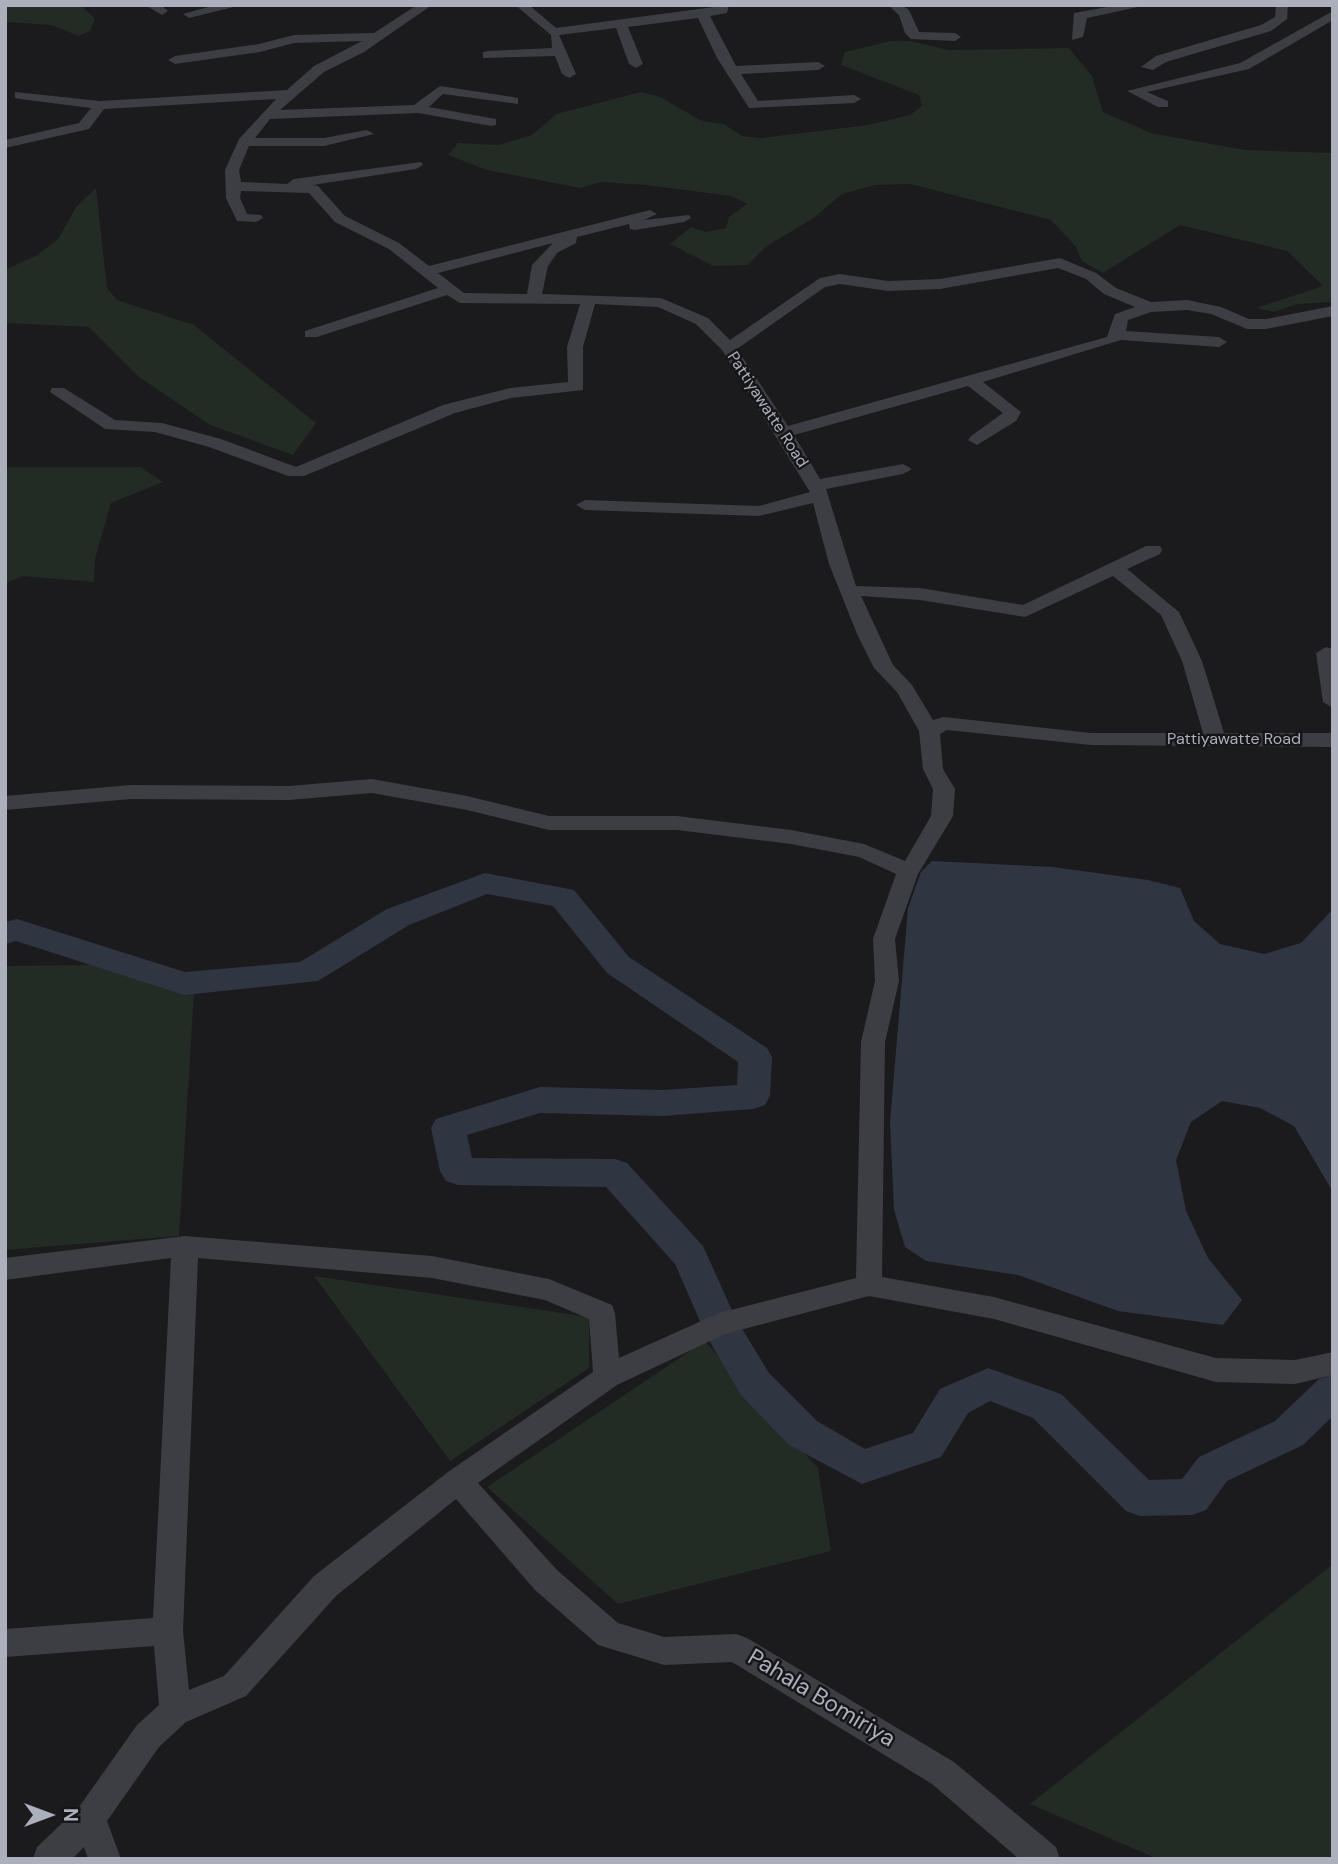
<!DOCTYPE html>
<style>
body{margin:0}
#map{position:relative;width:1338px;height:1864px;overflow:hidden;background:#1b1a1d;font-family:"DM Sans",sans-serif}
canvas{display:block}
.frame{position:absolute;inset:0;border:7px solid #acafbc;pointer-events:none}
.north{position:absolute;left:14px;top:1780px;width:70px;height:70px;-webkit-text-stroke:5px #161518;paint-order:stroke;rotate:90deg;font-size:19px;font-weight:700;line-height:28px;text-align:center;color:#acafbc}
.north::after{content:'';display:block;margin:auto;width:24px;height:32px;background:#acafbc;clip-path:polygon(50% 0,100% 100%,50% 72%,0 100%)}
</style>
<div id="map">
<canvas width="1338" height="1864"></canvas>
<div class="frame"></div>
<div class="north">N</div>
</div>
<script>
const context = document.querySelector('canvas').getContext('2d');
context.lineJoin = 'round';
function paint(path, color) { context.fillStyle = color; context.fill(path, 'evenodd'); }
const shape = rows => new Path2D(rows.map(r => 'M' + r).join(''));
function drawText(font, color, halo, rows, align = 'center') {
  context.font = font + ' "DM Sans",sans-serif'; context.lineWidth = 5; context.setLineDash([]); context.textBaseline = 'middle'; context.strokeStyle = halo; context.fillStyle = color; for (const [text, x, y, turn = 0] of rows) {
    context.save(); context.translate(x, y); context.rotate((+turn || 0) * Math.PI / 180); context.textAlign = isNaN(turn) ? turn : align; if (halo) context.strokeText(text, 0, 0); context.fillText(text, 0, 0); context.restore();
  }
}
const green = shape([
 [5,5,81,5,95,19,90,31,79,36,51,25,5,22],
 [890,41,910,41,949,50,1069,48,1092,76,1103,112,1151,133,1245,150,1333,153,1333,302,1297,304,1274,312,1256,308,1323,286,1287,251,1180,225,1103,273,1082,261,1076,247,1051,220,910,184,875,185,842,194,814,218,765,247,748,265,713,266,670,244,691,227,705,232,726,228,729,217,747,204,731,196,646,185,601,182,580,188,487,170,448,155,458,143,498,145,532,135,556,114,641,92,660,97,702,121,724,124,742,136,761,138,868,125,910,115,922,106,919,95,841,65,845,52],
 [96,188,107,288,117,300,194,325,316,423,293,455,210,425,139,377,89,327,5,323,5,270,37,255,58,239,76,207],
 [5,467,141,467,163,482,111,503,95,559,94,582,22,576,5,584],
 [94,965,194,993,179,1236,5,1250,5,966],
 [314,1276,589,1317,589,1368,450,1461],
 [705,1341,818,1468,831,1551,618,1604,487,1487],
 [1333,1564,1333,1859,1158,1859,1030,1804]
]);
const water = shape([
 [932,861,1053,867,1148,880,1180,888,1194,921,1220,944,1264,954,1301,943,1331,911,1333,1192,1294,1126,1260,1108,1222,1101,1191,1122,1176,1160,1186,1211,1208,1258,1242,1300,1223,1325,1118,1311,1018,1275,926,1261,905,1247,894,1210,890,1122,908,908,921,872]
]);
const river = shape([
 [485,873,574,890,629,957,767,1048,772,1057,770,1096,765,1105,753,1109,663,1116,540,1113,467,1135,472,1158,615,1159,627,1163,703,1246,735,1317,769,1373,817,1421,865,1449,913,1433,940,1389,988,1368,1061,1394,1149,1480,1182,1479,1199,1457,1275,1421,1319,1379,1333,1375,1333,1416,1303,1445,1227,1481,1206,1510,1192,1515,1140,1516,1126,1511,1033,1418,990,1401,968,1413,941,1457,862,1484,789,1445,741,1395,706,1335,675,1264,606,1187,458,1185,446,1181,440,1171,431,1128,436,1119,540,1087,663,1090,737,1085,738,1062,607,973,553,906,487,894,409,925,318,981,184,995,16,941,5,944,5,922,17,919,185,972,300,962,387,909,485,873]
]);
const minor = shape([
 [145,5,161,5,168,11,162,15,145,5],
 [215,5,242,5,189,18,183,14,215,5],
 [417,5,432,5,364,52,324,72,280,110,414,105,440,86,513,97,518,98,518,104,443,94,429,107,496,119,496,125,491,126,418,113,270,119,255,138,324,138,367,130,374,134,324,146,249,146,239,170,241,182,287,184,294,179,421,162,423,165,416,169,313,185,318,186,345,216,399,243,429,266,650,210,657,214,644,220,689,215,691,218,684,222,635,230,630,229,629,224,577,237,576,243,557,253,548,266,542,294,661,298,708,318,730,340,820,278,840,274,888,281,940,279,1060,258,1096,273,1116,288,1151,302,1187,300,1221,307,1249,319,1266,319,1333,306,1333,316,1266,329,1247,329,1211,314,1187,310,1151,312,1128,320,1126,331,1219,337,1227,342,1219,347,1121,340,983,382,1021,412,1016,421,977,445,968,440,971,436,1003,413,968,386,794,435,820,479,903,464,912,469,903,474,826,489,856,586,920,588,1023,605,1146,546,1160,546,1162,550,1160,554,1127,569,1179,612,1202,661,1224,733,1333,733,1333,747,1091,745,947,730,940,734,943,769,955,789,953,816,918,874,895,939,899,981,885,1042,882,1277,994,1297,1216,1358,1295,1360,1333,1352,1333,1375,1295,1384,1216,1382,994,1319,869,1296,725,1334,617,1385,478,1483,557,1570,618,1623,664,1637,736,1634,747,1638,954,1762,1056,1847,1060,1859,1019,1859,932,1784,732,1662,664,1665,598,1645,535,1590,456,1499,336,1596,246,1696,186,1722,159,1747,107,1821,121,1859,88,1859,84,1847,72,1859,33,1859,37,1847,79,1807,137,1725,159,1705,154,1646,5,1657,5,1629,153,1618,171,1258,5,1280,5,1258,185,1236,432,1256,549,1279,612,1305,615,1313,619,1358,719,1313,856,1278,861,1042,875,981,873,939,896,874,859,857,791,844,677,830,549,830,467,810,372,793,289,800,131,799,5,810,5,796,131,785,289,786,372,779,467,796,549,816,677,816,791,830,864,844,905,861,931,816,933,789,923,769,919,731,897,692,874,668,857,634,829,564,813,503,759,516,585,510,576,505,585,500,759,506,810,492,722,350,696,324,658,307,595,304,583,347,583,390,511,398,455,413,304,476,288,476,209,447,155,432,105,429,50,392,52,388,64,388,115,420,162,423,221,439,296,467,443,405,510,388,568,382,567,347,580,304,460,303,447,295,317,337,305,337,305,331,438,288,389,249,335,222,309,193,241,191,240,198,247,214,261,215,263,218,256,222,237,221,226,198,225,170,239,139,276,99,104,109,89,129,5,148,5,140,79,123,91,108,20,99,15,98,15,92,100,101,287,90,314,66,362,41,294,43,260,52,175,64,168,60,175,56,259,44,294,35,374,33,417,5],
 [553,243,532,265,527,294,464,293,438,273,553,243],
 [1058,268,1086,279,1104,294,1135,307,1115,314,1107,337,788,426,737,349,825,287,840,284,888,291,940,289,1058,268],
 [1113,576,1161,615,1182,661,1203,733,1091,733,944,717,933,720,912,685,893,665,861,596,920,600,1025,617,1113,576],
 [198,1258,432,1278,545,1300,589,1319,593,1372,448,1472,314,1576,224,1676,189,1690,183,1631,198,1258],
 [515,5,529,5,556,28,729,5,727,13,710,16,736,66,818,62,825,66,818,70,741,74,758,101,854,95,861,99,854,103,749,108,717,58,698,18,628,27,643,64,636,68,629,64,616,28,559,35,576,74,569,78,562,74,555,56,483,58,483,52,488,51,552,48,551,35,515,5],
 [888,5,902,5,909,10,919,32,955,33,961,37,955,41,911,39,905,33,899,15,888,5],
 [1118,5,1147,5,1087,18,1083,37,1072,40,1074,13,1118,5],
 [1276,5,1288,5,1287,19,1271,31,1166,62,1153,70,1141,67,1156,56,1261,25,1275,17,1276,5],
 [1333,11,1333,20,1249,69,1147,92,1168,101,1168,107,1158,107,1127,91,1240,63,1333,11],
 [1326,647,1333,649,1333,708,1323,702,1316,653,1326,647]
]);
const farStreetnames = [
 ["Pattiyawatte Road",767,410,57],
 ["Pattiyawatte Road",1234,740]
];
const nearStreetnames = [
 ["Pahala Bomiriya",821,1699,31]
];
paint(green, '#222b24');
paint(water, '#2f3642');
paint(river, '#2f3642');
paint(minor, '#3d3d44');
drawText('16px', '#acafbc', '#161518', farStreetnames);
drawText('23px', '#acafbc', '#161518', nearStreetnames);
</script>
